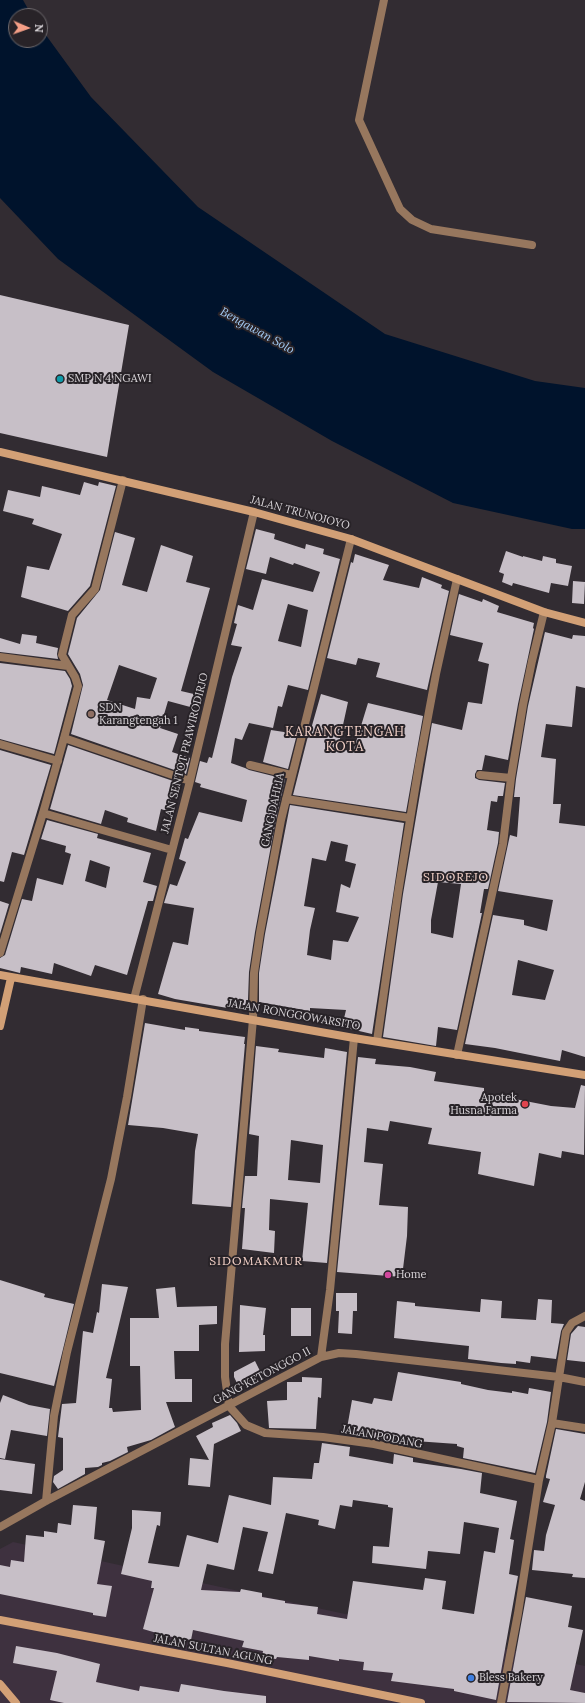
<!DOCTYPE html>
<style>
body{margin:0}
#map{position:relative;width:585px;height:1703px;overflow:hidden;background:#322c32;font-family:Lora,serif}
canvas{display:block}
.north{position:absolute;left:8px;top:8px;width:40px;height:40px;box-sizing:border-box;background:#282328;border:1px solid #6e6a6e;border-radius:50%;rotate:92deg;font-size:11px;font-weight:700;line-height:16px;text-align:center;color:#d8d4d8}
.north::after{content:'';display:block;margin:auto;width:14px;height:18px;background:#f49e86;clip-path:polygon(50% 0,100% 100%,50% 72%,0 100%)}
</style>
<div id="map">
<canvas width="585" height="1703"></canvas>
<div class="north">N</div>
</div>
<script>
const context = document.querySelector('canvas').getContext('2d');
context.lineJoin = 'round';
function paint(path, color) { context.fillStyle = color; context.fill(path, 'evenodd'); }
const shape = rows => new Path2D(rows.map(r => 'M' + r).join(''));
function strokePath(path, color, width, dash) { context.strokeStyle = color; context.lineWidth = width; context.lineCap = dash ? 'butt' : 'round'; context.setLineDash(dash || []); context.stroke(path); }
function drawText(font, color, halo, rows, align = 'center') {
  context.font = font + ' Lora,serif'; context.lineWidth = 4; context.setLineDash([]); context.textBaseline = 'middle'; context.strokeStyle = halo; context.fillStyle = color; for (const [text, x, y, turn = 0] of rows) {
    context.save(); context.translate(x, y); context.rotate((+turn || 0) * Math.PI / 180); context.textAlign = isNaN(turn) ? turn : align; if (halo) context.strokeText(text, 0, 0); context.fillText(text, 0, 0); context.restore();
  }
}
const commercial = shape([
 [13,1542,585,1666,585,1703,0,1703,0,1549]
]);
const water = shape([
 [0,0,23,0,32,16,16,16,16,40,40,40,40,27,91,97,198,207,385,334,535,381,585,388,585,529,572,529,453,503,332,441,213,372,58,259,0,198]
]);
const building = shape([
 [0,295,129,325,107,457,0,433],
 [84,482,98,486,99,482,116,486,90,586,68,611,21,597,27,566,49,570,62,534,32,524,34,519,3,511,8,490,40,497,42,486,80,495],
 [256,529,275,534,274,539,305,549,306,544,324,549,323,554,340,559,308,690,288,685,282,707,278,706,273,728,249,723,242,740,235,738,231,763,245,768,249,770,285,779,276,819,255,932,249,972,248,1000,246,1000,245,1011,175,999,158,994,173,942,188,945,194,908,164,903,170,884,177,886,186,862,179,859,185,838,188,839,199,812,242,822,247,800,200,787,201,784,195,782,200,761,207,763,209,757,212,758,232,677,242,647,231,645,237,624,234,623,238,605,253,610,262,579,313,592,320,572,294,563,293,565,270,557,266,574,246,569],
 [288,604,308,610,301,647,278,641],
 [115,532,135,538,122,585,147,592,161,545,193,556,186,582,210,588,181,691,198,695,194,708,168,701,160,728,178,734,172,752,190,758,186,774,71,734,83,685,80,674,68,654,77,618,100,590],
 [119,665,157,678,150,699,137,697,135,709,107,700],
 [506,551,523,557,523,556,542,561,543,556,556,559,556,563,572,566,568,586,551,583,549,593,513,583,512,586,502,582,504,574,499,572],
 [355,554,389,565,383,580,419,588,422,577,442,585,441,588,449,591,427,690,376,677,380,663,358,658,356,665,327,658,351,562,353,563],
 [573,581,585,582,584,604,572,603],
 [459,594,482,602,483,599,499,606,497,612,534,623,533,628,534,629,518,704,508,760,485,755,482,770,477,770,475,774,475,778,479,780,505,783,503,796,498,796,497,802,491,801,487,830,499,832,498,843,488,889,484,889,480,913,482,913,457,1030,438,1027,436,1046,383,1037,403,894,432,723,462,730,468,702,482,704,489,664,478,661,483,643,450,635],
 [438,882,461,884,453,938,431,933,431,920],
 [545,632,572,639,573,635,585,636,585,688,576,686,572,727,546,724,541,757,556,759,553,804,561,804,559,823,585,826,585,1057,562,1050,560,1061,495,1048,465,1044,493,915,524,920,524,925,547,931,553,900,498,891,510,835,517,837,520,797,514,797,516,779,528,706],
 [518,960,554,970,545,1000,512,995],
 [22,634,37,636,36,643,58,648,57,654,58,659,0,652,0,638,20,644],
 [0,663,65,671,70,679,72,686,54,754,0,739],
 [321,694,348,702,338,748,353,752,368,703,423,716,406,812,293,795,308,736,309,736],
 [271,730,297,734,288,769,263,762],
 [68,745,176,782,167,811,161,809,156,831,127,822,128,818,105,810,101,824,50,809],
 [0,750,51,765,24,855,12,852,4,882,0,881],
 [290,805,404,823,372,1034,342,1027,346,1010,310,1008,310,1011,259,1002,259,973,265,934],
 [331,841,348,845,345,861,356,864,350,888,341,884,336,912,359,917,348,942,333,940,331,960,307,955,310,930,315,908,304,906,312,858,326,861],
 [47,820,98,834,97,838,151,853,143,882,157,886,153,901,148,901,127,975,95,965,91,976,54,963,52,974,21,967,20,973,0,968,0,958,5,955,22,899,32,901,37,878,63,885,71,854,65,852,66,846,41,839],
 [90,860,110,867,106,888,85,881],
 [0,901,9,904,0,934],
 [145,1023,185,1030,185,1027,199,1029,199,1031,245,1037,244,1044,245,1044,231,1207,192,1204,195,1151,198,1134,163,1128,128,1125],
 [256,1046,279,1049,278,1052,324,1058,325,1048,347,1052,327,1263,302,1261,308,1203,270,1199,269,1230,275,1231,274,1253,242,1249,245,1208,242,1208,245,1176,257,1176,259,1136,249,1134],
 [291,1140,323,1145,320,1183,288,1180],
 [358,1057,376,1059,375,1064,410,1067,436,1072,434,1081,484,1088,484,1093,551,1106,575,1108,581,1085,585,1086,584,1155,562,1151,561,1158,539,1153,534,1186,478,1174,481,1152,428,1144,432,1128,390,1121,388,1131,367,1128,364,1162,383,1164,379,1205,408,1207,407,1236,402,1277,337,1272],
 [0,1280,45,1294,44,1297,74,1304,54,1386,0,1373],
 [102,1284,128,1287,106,1378,112,1379,109,1408,112,1408,113,1412,141,1410,140,1366,130,1366,130,1318,159,1318,156,1289,175,1287,177,1307,217,1306,217,1324,199,1325,199,1351,174,1351,175,1379,192,1379,192,1402,166,1402,175,1427,151,1440,127,1447,128,1452,110,1461,102,1463,102,1465,98,1467,85,1468,85,1474,58,1489,53,1482,54,1476,63,1470,63,1438,58,1437,62,1404,76,1403,83,1331,93,1333,97,1312,99,1313],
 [336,1293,357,1293,357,1311,353,1311,352,1334,338,1333,339,1311,336,1311],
 [481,1299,502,1301,501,1318,536,1320,538,1299,552,1300,551,1323,564,1324,561,1331,556,1359,531,1356,530,1363,516,1361,516,1364,501,1363,468,1359,469,1346,394,1338,397,1301,415,1303,415,1306,480,1312],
 [240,1305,266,1308,263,1335,265,1335,265,1351,239,1352],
 [291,1308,311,1308,311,1336,291,1336],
 [578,1326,585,1327,585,1362,567,1360,571,1334],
 [255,1361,262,1375,239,1387,234,1377,234,1372],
 [398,1372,461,1382,461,1384,488,1390,512,1393,512,1391,528,1394,529,1388,551,1392,547,1422,535,1473,463,1458,464,1448,457,1446,457,1444,415,1441,415,1447,396,1443,396,1441,346,1434,352,1400,372,1404,374,1398,392,1401],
 [302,1377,322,1378,321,1398,318,1397,316,1429,269,1428,267,1401,287,1400,287,1382,302,1382],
 [3,1395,29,1405,50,1409,47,1436,11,1430,5,1459,0,1458,0,1403],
 [230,1415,237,1423,241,1431,214,1444,210,1487,188,1485,190,1458,209,1460,196,1436,213,1427,212,1423],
 [556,1429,585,1434,585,1482,580,1499,585,1501,585,1578,572,1577,573,1574,532,1570,534,1550,544,1551,546,1535,555,1505,543,1502,550,1479,546,1478,546,1476],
 [322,1443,350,1447,349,1456,393,1464,394,1454,413,1458,413,1462,461,1469,482,1473,480,1493,517,1501,510,1539,514,1540,509,1574,518,1576,496,1700,454,1691,454,1689,391,1681,393,1673,363,1670,364,1662,339,1659,339,1661,309,1656,309,1660,277,1657,276,1659,262,1657,263,1651,242,1647,244,1641,193,1630,191,1640,167,1636,143,1629,154,1588,151,1588,152,1581,121,1574,132,1528,132,1510,161,1512,160,1526,157,1525,148,1563,179,1567,187,1535,218,1543,229,1495,271,1505,273,1477,312,1479,314,1463,319,1463],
 [353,1500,388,1505,388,1507,393,1508,389,1547,373,1546,372,1563,426,1569,428,1551,460,1554,464,1522,499,1528,495,1553,484,1551,474,1614,442,1609,446,1581,425,1578,423,1590,353,1581,347,1619,317,1614,318,1607,285,1603,285,1601,262,1597,262,1593,241,1589,240,1592,201,1590,207,1564,234,1570,243,1527,268,1532,258,1571,273,1574,286,1513,319,1520,318,1525,335,1529,340,1505,352,1507],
 [0,1459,35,1464,32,1494,0,1490],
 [73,1505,97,1507,94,1539,105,1541,97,1584,112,1586,106,1617,93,1615,93,1613,0,1594,0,1565,10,1567,11,1560,24,1562,26,1535,44,1537,44,1531,57,1533,58,1523,71,1525],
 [526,1597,572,1606,568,1627,583,1630,570,1690,585,1693,585,1703,507,1702],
 [16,1646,57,1653,100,1664,96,1682,139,1691,140,1686,179,1692,181,1684,224,1691,266,1696,266,1703,64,1703,50,1700,57,1671,13,1663]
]);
const street = shape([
 [384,0,359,120,400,209,412,220,431,229,532,245],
 [0,657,68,666],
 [64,738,78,686,75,677,62,655,72,615,95,589,123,480],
 [0,744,58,761],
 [250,765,291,775],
 [480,775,511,778],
 [286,799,410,818],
 [43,813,172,850],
 [0,953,43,813,64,738,190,781],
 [134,999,190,781,254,512],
 [377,1041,398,893,419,765,436,674,457,579],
 [457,1055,503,844,511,778,523,705,532,661,544,612],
 [321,1357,330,1290,354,1038],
 [229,1406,225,1377,225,1344,253,1019,254,973,260,933,281,820,351,539],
 [229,1406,246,1425,265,1433,323,1437,374,1444,539,1480],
 [552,1423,566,1332,572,1323,585,1316],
 [46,1501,54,1416,67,1352,111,1179,127,1097,143,999],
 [0,1527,46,1501,321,1357,339,1353,356,1354,559,1377,585,1382],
 [501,1703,518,1613,539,1480,552,1423,585,1428]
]);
const secondary = shape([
 [0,452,254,512,351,539,544,612,585,623],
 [0,975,354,1038,585,1075],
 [0,1026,11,978],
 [0,1620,227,1663,421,1703],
 [0,1684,16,1703]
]);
const markers = [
 [60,379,4,"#0f9aa8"],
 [91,714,4,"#8d6e63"],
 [525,1104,4,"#e0444e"],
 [388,1275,4,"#d1479c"],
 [471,1678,4,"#3f7fe0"]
];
const poiNames = [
 ["SMP N 4 NGAWI",68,379],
 ["SDN",99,708],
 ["Karangtengah 1",99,721],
 ["Apotek",517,1098,"right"],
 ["Husna Farma",517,1111,"right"],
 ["Home",396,1275],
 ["Bless Bakery",479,1678]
];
const streetNames = [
 ["JALAN TRUNOJOYO",300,513,15],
 ["JALAN SENTOT PRAWIRODIRJO",185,753,-76],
 ["GANG DAHLIA",273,810,-78],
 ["JALAN RONGGOWARSITO",294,1015,10],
 ["GANG KETONGGO II",262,1376,-28],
 ["JALAN PODANG",382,1437,11],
 ["JALAN SULTAN AGUNG",213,1650,11]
];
const waterNames = [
 ["Bengawan Solo",257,331,29]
];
const neighbourhoodNames = [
 ["SIDOREJO",456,878],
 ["SIDOMAKMUR",256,1262]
];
const quarterNames = [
 ["KARANGTENGAH",345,732],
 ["KOTA",345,747]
];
paint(commercial, '#3e313f');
paint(water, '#00132c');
paint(building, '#c7bfc7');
strokePath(street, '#97775e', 8);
strokePath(secondary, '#d2a076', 8);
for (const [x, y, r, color] of markers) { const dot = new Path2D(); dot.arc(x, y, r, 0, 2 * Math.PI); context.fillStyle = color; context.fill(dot); strokePath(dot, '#282328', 1.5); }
drawText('11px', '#d8d4d8', '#282328', poiNames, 'left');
drawText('11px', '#d8d4d8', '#282328', streetNames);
drawText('italic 12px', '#a5cdf7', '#282328', waterNames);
context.letterSpacing = '1px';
drawText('12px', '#f4d2c8', '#282328', neighbourhoodNames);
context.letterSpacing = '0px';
context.letterSpacing = '1px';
drawText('13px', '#f4d2c8', '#282328', quarterNames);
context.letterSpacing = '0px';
</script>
